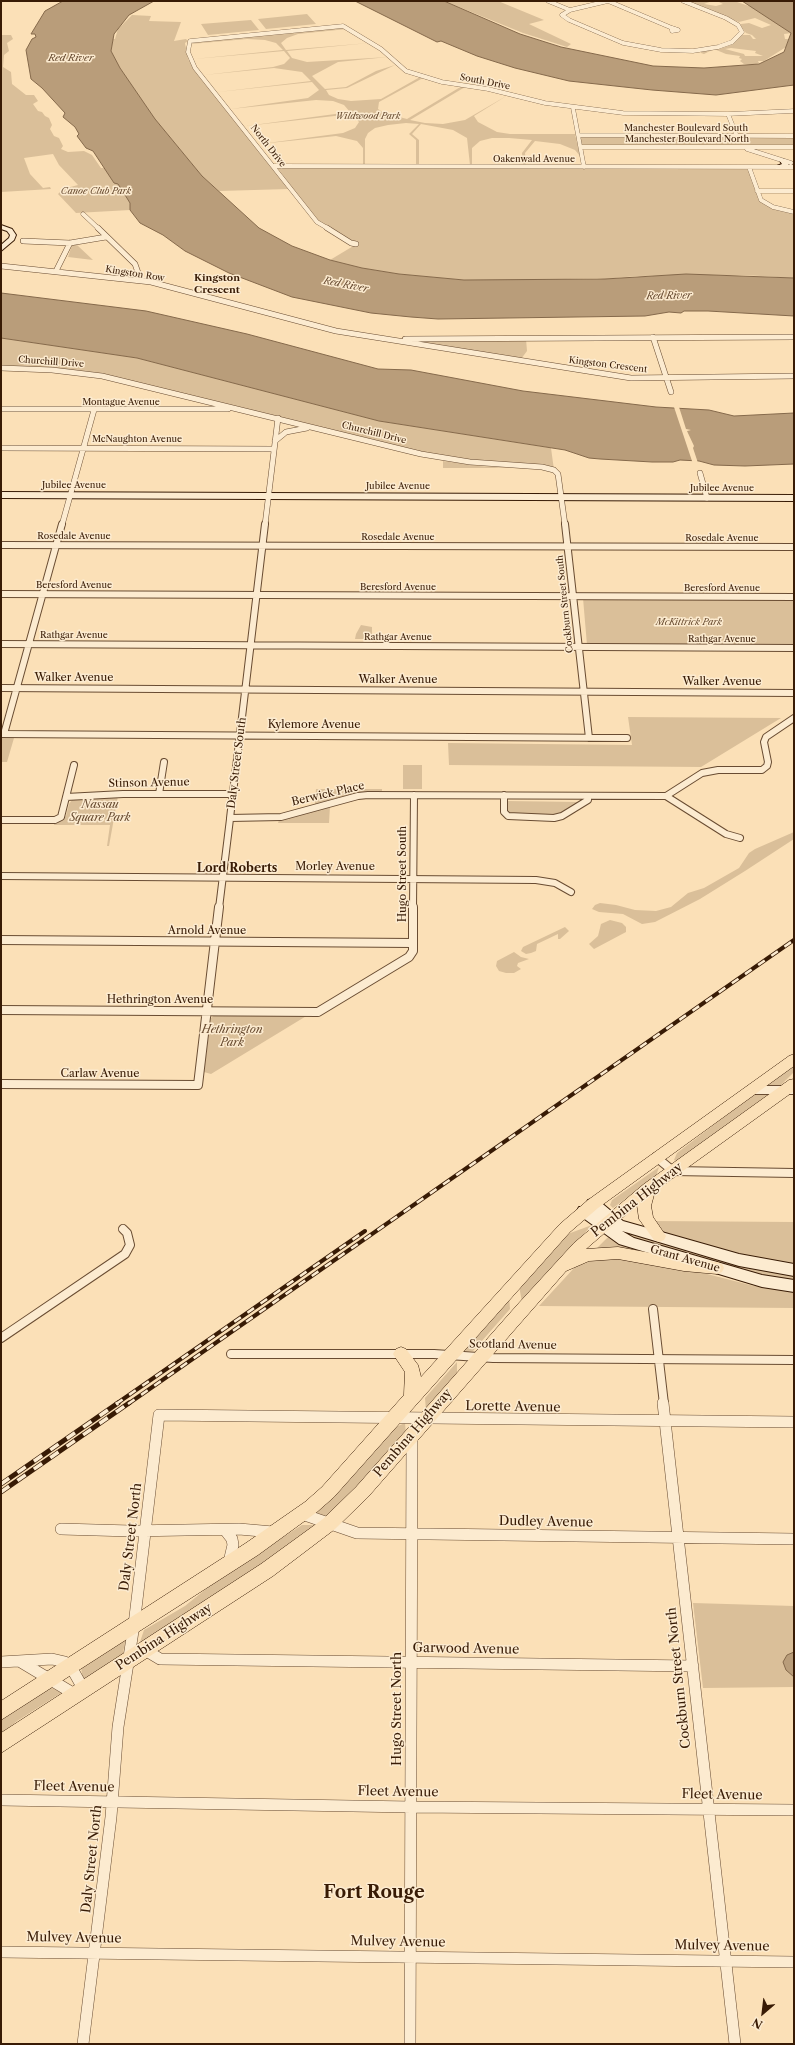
<!DOCTYPE html>
<style>
body{margin:0}
#map{position:relative;width:795px;height:2045px;overflow:hidden;background:#fbe0b7;font-family:"Libre Caslon Text",serif}
canvas{display:block}
.frame{position:absolute;inset:0;border:2px solid #381b05;pointer-events:none}
.north{position:absolute;left:743px;top:1993px;width:40px;height:40px;-webkit-text-stroke:3px #fcebd0;paint-order:stroke;rotate:208deg;font-size:11px;font-weight:700;line-height:16px;text-align:center;color:#381b05}
.north::after{content:'';display:block;margin:auto;width:14px;height:18px;background:#381b05;clip-path:polygon(50% 0,100% 100%,50% 72%,0 100%)}
</style>
<div id="map">
<canvas width="795" height="2045"></canvas>
<div class="frame"></div>
<div class="north">N</div>
</div>
<script>
const context = document.querySelector('canvas').getContext('2d');
context.lineJoin = 'round';
function paint(path, color) { context.fillStyle = color; context.fill(path, 'evenodd'); }
const shape = rows => new Path2D(rows.map(r => 'M' + r).join(''));
function strokePath(path, color, width, dash) { context.strokeStyle = color; context.lineWidth = width; context.lineCap = dash ? 'butt' : 'round'; context.setLineDash(dash || []); context.stroke(path); }
function drawText(font, color, halo, rows, align = 'center') {
  context.font = font + ' "Libre Caslon Text",serif'; context.lineWidth = 3; context.setLineDash([]); context.textBaseline = 'middle'; context.strokeStyle = halo; context.fillStyle = color; for (const [text, x, y, turn = 0] of rows) {
    context.save(); context.translate(x, y); context.rotate((+turn || 0) * Math.PI / 180); context.textAlign = isNaN(turn) ? turn : align; if (halo) context.strokeText(text, 0, 0); context.fillText(text, 0, 0); context.restore();
  }
}
const green = shape([
 [444,1,498,1,544,20,529,24,571,44,567,47,523,33],
 [687,1,712,1,704,4,716,6,723,4,717,1,737,2,752,7,792,33,784,34,785,39,789,39,786,47,764,61,758,61,759,63,756,64,744,64,740,61,742,59,739,58,740,56,726,54,714,49,704,54,701,53,701,51,734,42,741,35,750,35,753,39,756,39,752,35,746,33,740,25,741,24,749,23,762,28,771,25,755,18,739,22],
 [731,48,756,51,755,53,763,56,745,56,744,54,725,49],
 [307,14,316,24,266,29,258,19],
 [132,15,151,16,149,21,181,22,174,41,186,39,188,41,185,43,188,59,198,75,289,189,219,191,202,176,155,119,120,68,111,51,113,39,115,39,118,29],
 [251,20,259,30,208,35,201,24],
 [342,27,347,29,298,34,287,38,281,43,286,50,369,43,287,51,292,58,307,62,388,57,338,62,312,76,325,89,346,87,376,71,395,65,347,88,326,90,329,95,338,99,351,101,381,99,420,77,423,78,379,102,378,109,384,113,407,119,462,86,465,87,410,120,425,123,443,124,465,120,508,95,474,116,478,122,497,132,510,134,575,134,580,156,575,150,560,144,535,141,525,153,526,165,523,165,522,153,532,140,509,138,492,138,480,141,472,148,472,165,470,165,467,138,453,130,421,124,412,134,419,140,419,165,416,165,416,140,409,134,419,124,406,123,388,125,375,128,368,133,365,139,365,165,363,165,363,148,357,141,336,136,260,144,343,133,355,128,359,122,352,114,246,126,350,112,344,105,333,101,316,100,231,109,308,98,319,90,312,82,218,92,311,81,302,72,274,68,204,75,273,67,284,64,290,58,284,51,194,59,283,50,276,43,265,40,247,39,191,44,193,42],
 [1,35,11,35,13,39,7,43,9,51,4,55,3,67,11,72,12,84,26,95,34,95,38,101,33,104,38,111,42,112,45,116,49,118,52,125,50,129,54,136,59,138,63,146,61,149,68,152,84,151,92,155,101,168,105,168,114,183,118,184,123,190,130,203,130,210,76,213,58,194,63,189,78,185,59,165,53,154,24,158,30,174,43,188,50,187,51,189,1,192],
 [578,135,794,136,794,147,581,147],
 [277,167,749,167,759,197,765,203,794,212,794,278,744,275,637,276,605,279,597,278,536,280,464,280,399,274,362,268,330,260,355,245,317,222],
 [72,245,77,245,93,260,68,257],
 [1,338,137,358,379,421,551,448,554,470,439,458,102,376,1,368],
 [526,339,527,351,521,359,409,342,410,340],
 [443,461,479,466,510,468,443,468],
 [583,598,794,599,794,647,587,645],
 [361,625,372,627,372,639,355,639,356,634],
 [628,717,781,718,701,767,449,765,448,743,632,745],
 [1,738,14,738,7,762,1,762],
 [403,765,422,765,422,789,403,789],
 [316,789,382,789,382,791,352,794,315,804],
 [118,796,109,846,107,846,110,825,54,825,55,822,66,816,69,804,72,800],
 [506,801,580,802,560,815,509,814],
 [330,806,329,823,278,823,279,820],
 [794,832,794,839,745,871,700,899,655,922,642,924,623,914,599,912,592,909,595,905,600,903,616,905,635,910,656,911,671,907,688,893,704,888,739,868,749,853,755,849],
 [610,920,622,923,626,927,626,932,594,949,589,944,598,936,601,924],
 [565,927,569,931,560,939,558,939,558,934,537,944,536,951,531,953,526,954,521,951,523,947],
 [514,952,521,957,529,959,518,963,517,966,521,969,514,973,506,973,499,971,496,966,497,961],
 [216,1014,308,1015,211,1074,204,1072,211,1018],
 [794,1066,794,1072,779,1087,766,1086],
 [772,1092,680,1159,676,1161,674,1160,677,1153,754,1094],
 [659,1167,656,1176,613,1208,610,1205,612,1200],
 [651,1221,794,1222,794,1266,759,1260,665,1234],
 [592,1225,522,1302,519,1286,565,1235],
 [621,1231,746,1266,794,1275,794,1280,760,1274,633,1239],
 [610,1235,619,1244,643,1252,597,1248],
 [611,1257,676,1266,754,1286,794,1290,794,1308,539,1306,575,1267,599,1258],
 [509,1296,510,1309,473,1351,462,1351],
 [457,1362,457,1375,426,1411,425,1398],
 [405,1423,406,1434,330,1518,314,1513,391,1429],
 [302,1525,320,1525,138,1648,144,1630,185,1606,222,1576],
 [693,1603,794,1606,794,1687,703,1688],
 [126,1638,122,1657,83,1681,81,1667],
 [50,1687,61,1693,17,1721,1,1735,1,1719]
]);
const water = shape([
 [63,1,154,1,129,15,114,34,111,51,120,68,155,119,202,176,259,228,292,246,330,260,362,268,399,274,464,280,605,279,686,274,794,278,794,316,708,311,684,311,681,313,669,312,645,316,438,319,411,317,371,313,292,297,229,273,185,251,163,235,140,223,130,210,130,203,122,190,118,184,114,183,93,151,86,148,77,136,79,134,75,127,63,117,65,113,42,88,31,79,26,50,32,39,36,37,35,34,31,34,45,11,63,1],
 [355,1,444,1,520,34,561,47,653,66,704,68,759,64,784,52,791,33,742,1,794,1,794,85,716,95,652,90,569,81,515,68,477,56,441,41,437,42,355,1],
 [1,293,146,311,247,334,378,369,411,370,523,391,656,407,709,410,734,416,794,413,794,464,745,466,714,465,699,461,680,460,673,462,652,462,600,459,589,458,565,450,379,421,137,358,1,338,1,293],
 [794,1652,794,1677,786,1670,783,1662,787,1655,794,1652]
]);
const pier = shape([
 [674,407,679,407,686,429,691,430,687,431,694,446,693,448,698,463,700,464,693,464]
]);
const streetFar4 = shape([
 [548,1,570,10],
 [608,1,570,10,562,15,569,20,623,43,661,50,693,51,718,47,732,42,742,32,738,25,726,18,683,1],
 [608,1,672,28],
 [672,28,678,30,672,31,672,28],
 [573,108,584,167],
 [728,114,738,139],
 [578,135,794,136],
 [581,147,794,147],
 [747,149,791,163],
 [274,166,794,167],
 [749,167,761,200,773,207,794,212],
 [757,191,794,191],
 [83,214,99,229],
 [329,229,317,222,195,68,188,52,190,41,343,26,381,49,406,71,442,82,488,89,545,103,623,113,728,114,794,111]
]);
const streetFar3 = shape([
 [98,228,135,264,141,281],
 [327,228,351,243,356,244],
 [23,241,70,243,106,237],
 [1,266,151,282,336,331,631,378,794,376],
 [56,271,70,243],
 [653,337,671,392],
 [405,339,794,337],
 [1,368,52,370,102,376,421,454,470,462,542,467,554,470,558,474,565,525],
 [1,409,228,409],
 [275,441,286,432,307,428],
 [1,448,274,449],
 [700,473,707,498],
 [62,525,94,410],
 [265,525,278,418]
]);
const streetFar2 = shape([
 [265,524,230,818,281,817,358,796,368,795,666,796],
 [565,524,589,738],
 [1,545,794,547],
 [1,594,794,597],
 [1,644,794,648],
 [1,688,794,693],
 [1,734,627,738],
 [4,734,62,524],
 [159,794,164,762],
 [504,795,504,812,508,816,554,818,562,816,588,800,588,796],
 [666,796,702,773,718,770,762,770,767,766,768,762,764,742,766,737,794,718],
 [666,796,726,834,740,838],
 [66,797,123,794,233,794],
 [1,820,55,820,61,817,74,765],
 [1,876,536,880,555,883,571,892],
 [219,908,230,819],
 [413,908,414,795]
]);
const streetFar1 = shape([
 [1,940,413,943],
 [1,1010,318,1012,409,957,413,951,413,907],
 [1,1084,198,1085,219,907],
 [750,1090,794,1090],
 [656,1157,673,1171,794,1173],
 [653,1309,664,1404],
 [1,1338,125,1254,130,1245,127,1233,123,1229],
 [231,1354,434,1354,493,1358,794,1360]
]);
const street = shape([
 [663,1403,735,2044],
 [302,1514,357,1533,794,1539],
 [61,1529,131,1531,239,1529,273,1532],
 [225,1530,232,1539,233,1545,229,1562],
 [145,1650,160,1659,693,1666],
 [1,1662,52,1659,65,1662,71,1667,84,1690],
 [21,1662,76,1695],
 [1,1800,411,1807,794,1810],
 [1,1952,794,1962],
 [83,2044,111,1817,118,1727,134,1625,159,1415,794,1422],
 [410,2044,412,1437]
]);
const secondary = shape([
 [783,159,789,165,777,168,777,166,782,164,780,161,783,159],
 [1,225,12,229,16,235,14,240,1,251,1,245,9,238,10,235,7,231,1,229,1,225],
 [1,492,794,495,794,501,1,498,1,492],
 [593,1199,598,1200,623,1221,739,1254,794,1264,794,1276,739,1266,622,1231,634,1238,762,1275,794,1280,794,1292,762,1287,619,1244,579,1215,577,1211,579,1207,588,1207,586,1204,588,1200,593,1199]
]);
const primary = shape([
 [794,1054,794,1066,598,1208,570,1232,334,1497,317,1512,258,1555,1,1720,1,1701,246,1543,305,1502,322,1487,404,1395,405,1372,393,1354,396,1349,401,1347,406,1349,418,1365,421,1377,560,1224,588,1200,789,1056,794,1054],
 [794,1079,794,1091,655,1191,651,1206,653,1217,666,1236,664,1240,659,1242,654,1240,639,1219,637,1205,586,1249,618,1247,684,1259,717,1262,722,1264,724,1268,722,1272,717,1274,684,1271,618,1259,589,1261,566,1271,368,1497,335,1529,273,1576,1,1753,1,1733,261,1564,323,1519,356,1487,518,1304,574,1243,644,1184,789,1080,794,1079]
]);
const railFar1 = shape([
 [116,1404,365,1231],
 [128,1404,794,940]
]);
const rail = shape([
 [1,1484,118,1403],
 [1,1492,129,1403]
]);
const farStreetnames = [
 ["South Drive",485,82,11],
 ["Manchester Boulevard South",686,128],
 ["Manchester Boulevard North",687,139],
 ["North Drive",268,146,52],
 ["Oakenwald Avenue",534,159],
 ["Kingston Row",135,274,9],
 ["Churchill Drive",51,362,4],
 ["Kingston Crescent",608,365,7],
 ["Montague Avenue",121,402],
 ["Churchill Drive",374,433,14],
 ["McNaughton Avenue",137,439],
 ["Jubilee Avenue",74,485],
 ["Jubilee Avenue",398,486],
 ["Jubilee Avenue",722,488],
 ["Rosedale Avenue",74,536],
 ["Rosedale Avenue",398,537],
 ["Rosedale Avenue",722,538],
 ["Beresford Avenue",74,585],
 ["Beresford Avenue",398,587],
 ["Beresford Avenue",722,588],
 ["Cockburn Street South",565,604,-96],
 ["Rathgar Avenue",74,635],
 ["Rathgar Avenue",398,637],
 ["Rathgar Avenue",722,639]
];
const farParknames = [
 ["Wildwood Park",368,116],
 ["Canoe Club Park",96,191],
 ["McKittrick Park",689,622]
];
const farWaternames = [
 ["Red River",71,58],
 ["Red River",346,285,11],
 ["Red River",669,296,-1]
];
const farNeighbourhoodnames = [
 ["Kingston",217,278],
 ["Crescent",217,290]
];
const streetNames = [
 ["Walker Avenue",74,678],
 ["Walker Avenue",398,680],
 ["Walker Avenue",722,682],
 ["Kylemore Avenue",314,725],
 ["Daly Street South",237,763,-83],
 ["Stinson Avenue",149,783,-1],
 ["Berwick Place",328,794,-13],
 ["Morley Avenue",335,867],
 ["Hugo Street South",403,874,-90],
 ["Arnold Avenue",207,931],
 ["Hethrington Avenue",160,1000],
 ["Carlaw Avenue",100,1074],
 ["Grant Avenue",685,1259,16],
 ["Scotland Avenue",513,1345,1]
];
const parkNames = [
 ["Nassau",100,805],
 ["Square Park",100,818],
 ["Hethrington",232,1030],
 ["Park",232,1043]
];
const neighbourhoodNames = [
 ["Lord Roberts",237,869]
];
const nearStreetnames = [
 ["Pembina Highway",637,1200,-38],
 ["Lorette Avenue",513,1407,1],
 ["Pembina Highway",413,1433,-49],
 ["Dudley Avenue",546,1522,1],
 ["Daly Street North",131,1537,-83],
 ["Pembina Highway",164,1637,-33],
 ["Garwood Avenue",466,1649,1],
 ["Cockburn Street North",679,1678,-96],
 ["Hugo Street North",397,1709,-90],
 ["Fleet Avenue",74,1787,1],
 ["Fleet Avenue",398,1792,1],
 ["Fleet Avenue",722,1795,1],
 ["Daly Street North",92,1859,-84],
 ["Mulvey Avenue",74,1938,1],
 ["Mulvey Avenue",398,1942,1],
 ["Mulvey Avenue",722,1946,1]
];
const nearDistrictnames = [
 ["Fort Rouge",374,1893]
];
paint(green, '#dabf99');
paint(water, '#b99d7a');
strokePath(water, '#85694b', 1);
paint(pier, '#fbe0b7');
strokePath(streetFar4, '#694c32', 4.5);
strokePath(streetFar3, '#694c32', 6);
strokePath(streetFar2, '#694c32', 8);
strokePath(streetFar1, '#694c32', 10);
strokePath(street, '#694c32', 12);
strokePath(secondary, '#381b05', 2);
strokePath(primary, '#381b05', 1);
strokePath(streetFar4, '#fcebd0', 4);
strokePath(streetFar3, '#fcebd0', 5);
strokePath(streetFar2, '#fcebd0', 6);
strokePath(streetFar1, '#fcebd0', 8);
strokePath(street, '#fcebd0', 11);
paint(secondary, '#fcebd0');
paint(primary, '#fbe0b7');
strokePath(railFar1, '#381b05', 4);
strokePath(rail, '#381b05', 5);
strokePath(railFar1, '#fcebd0', 2.5, [8]);
strokePath(rail, '#fcebd0', 3.5, [10]);
drawText('9px', '#381b05', '#fcebd0', farStreetnames);
drawText('italic 9px', '#694c31', '#fcebd0', farParknames);
drawText('italic 10px', '#65482e', '#fcebd0', farWaternames);
drawText('bold 10px', '#381b05', '#fcebd0', farNeighbourhoodnames);
drawText('11px', '#381b05', '#fcebd0', streetNames);
drawText('italic 11px', '#694c31', '#fcebd0', parkNames);
drawText('bold 12px', '#381b05', '#fcebd0', neighbourhoodNames);
drawText('13px', '#381b05', '#fcebd0', nearStreetnames);
drawText('bold 18px', '#381b05', '#fcebd0', nearDistrictnames);
</script>
